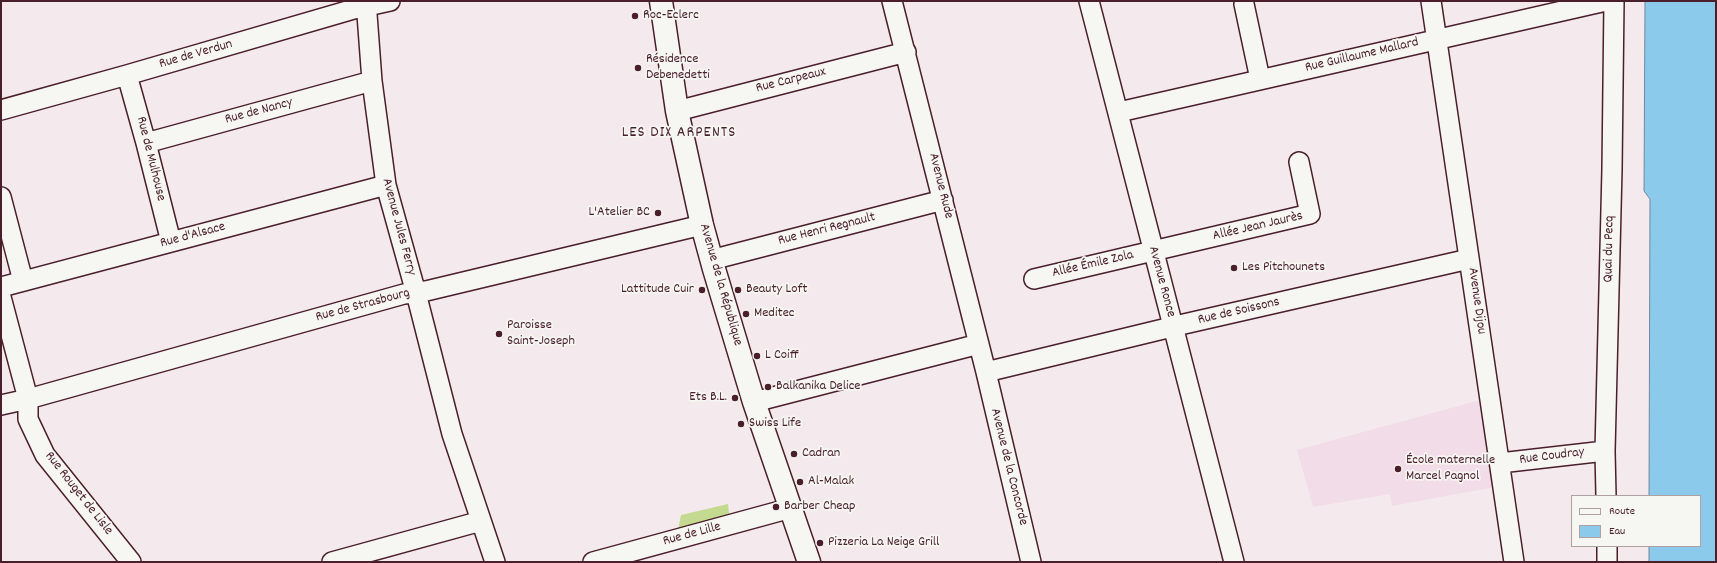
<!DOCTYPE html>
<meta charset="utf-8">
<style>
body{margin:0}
#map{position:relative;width:1717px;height:563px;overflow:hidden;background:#f4eaed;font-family:Dekko,sans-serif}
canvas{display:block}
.frame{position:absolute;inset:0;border:2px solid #4a1f2b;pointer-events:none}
.legend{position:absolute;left:1571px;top:495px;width:130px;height:52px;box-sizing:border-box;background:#f6f6f2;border:1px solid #b1a0a2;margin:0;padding:5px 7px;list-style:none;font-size:12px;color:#4a1f2b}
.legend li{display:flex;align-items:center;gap:8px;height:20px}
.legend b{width:20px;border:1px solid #b1a0a2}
</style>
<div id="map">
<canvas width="1717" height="563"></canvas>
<div class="frame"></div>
<ul class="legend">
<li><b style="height:5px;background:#f6f6f2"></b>Route</li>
<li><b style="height:11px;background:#8bcaeb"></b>Eau</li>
</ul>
</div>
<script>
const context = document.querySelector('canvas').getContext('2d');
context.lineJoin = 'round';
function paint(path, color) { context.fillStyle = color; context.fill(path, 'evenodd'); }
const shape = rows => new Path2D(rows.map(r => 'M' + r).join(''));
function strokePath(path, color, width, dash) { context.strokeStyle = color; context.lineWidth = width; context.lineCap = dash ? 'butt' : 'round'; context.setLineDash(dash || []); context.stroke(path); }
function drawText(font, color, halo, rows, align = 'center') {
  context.font = font + ' Dekko,sans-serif'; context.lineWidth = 3.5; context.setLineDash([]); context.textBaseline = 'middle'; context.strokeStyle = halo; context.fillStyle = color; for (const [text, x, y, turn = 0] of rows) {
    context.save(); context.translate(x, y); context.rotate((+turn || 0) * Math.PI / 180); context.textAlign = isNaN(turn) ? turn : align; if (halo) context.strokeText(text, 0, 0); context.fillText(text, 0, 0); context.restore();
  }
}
const built = shape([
 [1484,399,1495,487,1392,506,1390,494,1313,507,1297,450]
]);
const green = shape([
 [728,504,730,523,677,535,681,515]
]);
const water = shape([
 [1645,1,1716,1,1716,562,1649,562,1649,546,1700,546,1700,496,1649,496,1650,199,1644,191,1645,1]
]);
const minor = shape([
 [366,1,372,81,386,185,416,293,452,434,495,562],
 [892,1,986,372,1031,562],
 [1089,1,1234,562],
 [1431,1,1514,562],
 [1244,4,1260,79],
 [127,75,146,143,171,242],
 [1,110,127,75,354,9,390,1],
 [677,111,906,52],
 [1119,112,1606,1],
 [146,143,372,81],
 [1,197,23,281],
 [711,260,943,200],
 [1034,279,1310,214,1299,162],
 [1,287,386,185],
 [1,297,28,399,28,419,45,455,131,562],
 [986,372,1184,324,1469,259],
 [754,402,979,344],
 [1,405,28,399,404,294,426,291,702,225],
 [1500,463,1605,451],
 [1606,496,1605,451,1612,169,1614,1],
 [1607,546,1607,562],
 [332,562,481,521],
 [593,562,791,508]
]);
const major = shape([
 [661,1,677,111,702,225,714,269,754,402,809,562]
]);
const markers = [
 [635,16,4,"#4a1f2b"],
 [638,68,4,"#4a1f2b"],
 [658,213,4,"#4a1f2b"],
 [1234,268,4,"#4a1f2b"],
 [702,290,4,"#4a1f2b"],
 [738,290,4,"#4a1f2b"],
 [746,314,4,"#4a1f2b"],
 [499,334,4,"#4a1f2b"],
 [757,356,4,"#4a1f2b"],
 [768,387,4,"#4a1f2b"],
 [735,398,4,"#4a1f2b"],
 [741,424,4,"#4a1f2b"],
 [794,454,4,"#4a1f2b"],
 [1398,469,4,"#4a1f2b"],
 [800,482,4,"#4a1f2b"],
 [776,507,4,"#4a1f2b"],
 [820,543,4,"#4a1f2b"]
];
const poiNames = [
 ["Roc-Eclerc",643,16],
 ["Résidence",646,60],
 ["Debenedetti",646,76],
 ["L'Atelier BC",650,213,"right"],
 ["Les Pitchounets",1242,268],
 ["Lattitude Cuir",694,290,"right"],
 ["Beauty Loft",746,290],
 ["Meditec",754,314],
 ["Paroisse",507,326],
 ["Saint-Joseph",507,342],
 ["L Coiff",765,356],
 ["Balkanika Delice",776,387],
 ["Ets B.L.",727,398,"right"],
 ["Swiss Life",749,424],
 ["Cadran",802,454],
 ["École maternelle",1406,461],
 ["Marcel Pagnol",1406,477],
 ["Al-Malak",808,482],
 ["Barber Cheap",784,507],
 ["Pizzeria La Neige Grill",828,543]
];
const streetNames = [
 ["Rue de Verdun",196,55,-16],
 ["Rue Guillaume Mallard",1362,56,-13],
 ["Rue Carpeaux",791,81,-14],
 ["Rue de Nancy",259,112,-15],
 ["Rue de Mulhouse",150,159,76],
 ["Avenue Rude",940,186,76],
 ["Avenue Jules Ferry",398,227,75],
 ["Allée Jean Jaurès",1258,227,-13],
 ["Rue Henri Regnault",827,230,-14],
 ["Rue d'Alsace",193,236,-15],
 ["Quai du Pecq",1610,249,-89],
 ["Allée Émile Zola",1093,265,-13],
 ["Avenue Ronce",1161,282,75],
 ["Avenue de la République",720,285,74],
 ["Avenue Dijou",1476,301,82],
 ["Rue de Strasbourg",363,306,-15],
 ["Rue de Soissons",1239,312,-13],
 ["Rue Coudray",1552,457,-7],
 ["Avenue de la Concorde",1008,467,76],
 ["Rue Rouget de Lisle",78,494,52],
 ["Rue de Lille",692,535,-15]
];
const quarterNames = [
 ["LES DIX ARPENTS",679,134]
];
paint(built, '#f2dce7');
paint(green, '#c3da90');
paint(water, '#8bcaeb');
strokePath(water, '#71869e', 1);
strokePath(minor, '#4a1f2b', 22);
strokePath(major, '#4a1f2b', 25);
strokePath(minor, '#f6f6f2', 19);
strokePath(major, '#f6f6f2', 22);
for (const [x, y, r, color] of markers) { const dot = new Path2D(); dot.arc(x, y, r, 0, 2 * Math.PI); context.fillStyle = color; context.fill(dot); strokePath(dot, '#f6f6f2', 1.5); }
drawText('14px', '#4a1f2b', '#f6f6f2', poiNames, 'left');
drawText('14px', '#4a1f2b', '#f6f6f2', streetNames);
context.letterSpacing = '1px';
drawText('16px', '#4a1f2b', '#f6f6f2', quarterNames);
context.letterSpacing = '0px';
</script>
